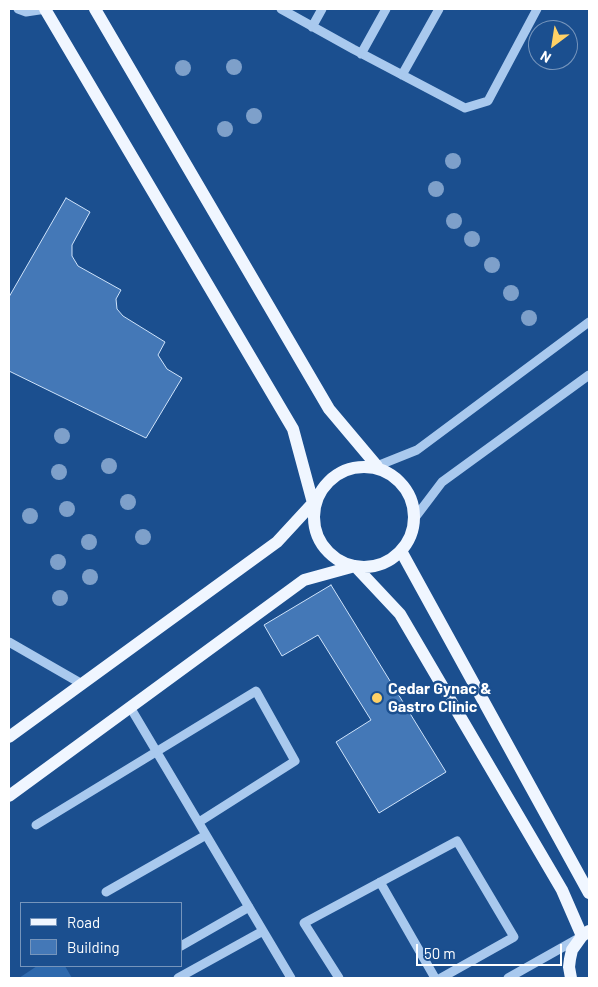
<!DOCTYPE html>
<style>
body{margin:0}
#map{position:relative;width:598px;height:987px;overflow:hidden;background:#1b4f8f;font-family:Barlow,sans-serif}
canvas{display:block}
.frame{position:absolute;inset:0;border:10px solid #fff;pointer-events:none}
.legend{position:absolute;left:20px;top:902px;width:162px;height:65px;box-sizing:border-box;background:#1b4f8f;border:1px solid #7695bc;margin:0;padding:6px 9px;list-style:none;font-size:15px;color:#fff}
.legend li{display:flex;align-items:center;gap:10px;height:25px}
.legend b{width:25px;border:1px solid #7695bc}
.north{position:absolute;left:528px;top:20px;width:50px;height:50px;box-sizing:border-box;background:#1b4f8f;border:1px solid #7695bc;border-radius:50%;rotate:211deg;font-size:14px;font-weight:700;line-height:20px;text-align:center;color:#fff}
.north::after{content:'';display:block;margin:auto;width:18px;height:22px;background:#ffd166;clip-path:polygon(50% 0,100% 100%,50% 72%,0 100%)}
.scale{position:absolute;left:416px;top:944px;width:146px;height:22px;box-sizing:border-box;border:2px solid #fff;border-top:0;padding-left:6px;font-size:15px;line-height:18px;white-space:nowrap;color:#fff;-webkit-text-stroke:4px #1b4f8f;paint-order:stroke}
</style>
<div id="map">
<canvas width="598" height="987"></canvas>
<div class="frame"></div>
<ul class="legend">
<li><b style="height:6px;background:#f0f6ff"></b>Road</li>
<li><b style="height:14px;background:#4478b7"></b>Building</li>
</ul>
<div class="north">N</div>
<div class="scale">50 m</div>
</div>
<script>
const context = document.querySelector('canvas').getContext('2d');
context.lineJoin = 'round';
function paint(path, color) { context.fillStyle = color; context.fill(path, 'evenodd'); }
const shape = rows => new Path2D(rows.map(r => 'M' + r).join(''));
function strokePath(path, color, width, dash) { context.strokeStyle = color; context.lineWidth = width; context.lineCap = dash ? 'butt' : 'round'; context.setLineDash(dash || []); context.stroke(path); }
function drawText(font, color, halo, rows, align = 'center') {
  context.font = font + ' Barlow,sans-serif'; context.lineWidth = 5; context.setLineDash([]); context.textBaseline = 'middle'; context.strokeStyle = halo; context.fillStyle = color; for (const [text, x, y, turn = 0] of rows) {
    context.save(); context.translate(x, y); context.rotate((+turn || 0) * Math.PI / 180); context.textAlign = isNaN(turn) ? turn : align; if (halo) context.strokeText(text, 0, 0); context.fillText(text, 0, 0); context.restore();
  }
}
const green = shape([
 [37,966,65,966,72,978,19,978]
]);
const building = shape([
 [66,198,90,212,72,245,72,256,78,266,121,290,116,299,117,309,123,316,165,342,158,355,167,369,182,378,146,438,9,371,9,297,66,198],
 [331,585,446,772,379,813,336,742,371,720,318,635,282,656,264,625,331,585]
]);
const minor = shape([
 [18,9,26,12,46,9],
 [281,9,353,49,465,108,488,101,537,9],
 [312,27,322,9],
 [361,54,386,9],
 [402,75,439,9],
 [377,466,417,450,589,322],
 [414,519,442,482,589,375],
 [9,642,82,684],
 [130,707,291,978],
 [36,825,256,691,295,761,199,822],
 [380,882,435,978],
 [106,892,206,835],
 [181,946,249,907],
 [178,978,263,931],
 [339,978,304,923,457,841,514,937,441,978],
 [508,978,579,938]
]);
const major = shape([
 [95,9,329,409,377,466],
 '314 517a50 50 0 1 1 100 0a50 50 0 1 1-100 0Z',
 [401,551,589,893],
 [9,737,277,542,313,503,293,429,45,9],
 [9,796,304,580,355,566,400,614,562,890,582,936],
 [571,978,569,967,570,959,572,950,582,936,589,931]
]);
const trees = [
 [234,67],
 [183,68],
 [254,116],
 [225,129],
 [453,161],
 [436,189],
 [454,221],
 [472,239],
 [492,265],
 [511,293],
 [529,318],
 [62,436],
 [109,466],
 [59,472],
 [128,502],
 [67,509],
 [30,516],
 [143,537],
 [89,542],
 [58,562],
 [90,577],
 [60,598]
];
const markers = [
 [377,698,6,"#ffd166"]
];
const poiNames = [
 ["Cedar Gynac &",388,689],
 ["Gastro Clinic",388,707]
];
paint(green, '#2e69ad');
paint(building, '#4478b7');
strokePath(building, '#cfe3fa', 1);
strokePath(minor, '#a9c9ee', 9);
strokePath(major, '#f0f6ff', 12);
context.fillStyle = '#7ea0ca';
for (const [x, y] of trees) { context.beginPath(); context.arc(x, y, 8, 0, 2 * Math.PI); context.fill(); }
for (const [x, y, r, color] of markers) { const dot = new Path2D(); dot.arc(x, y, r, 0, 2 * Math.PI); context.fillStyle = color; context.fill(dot); strokePath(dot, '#1b4f8f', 2); }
drawText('bold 16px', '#fff', '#1b4f8f', poiNames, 'left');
</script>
